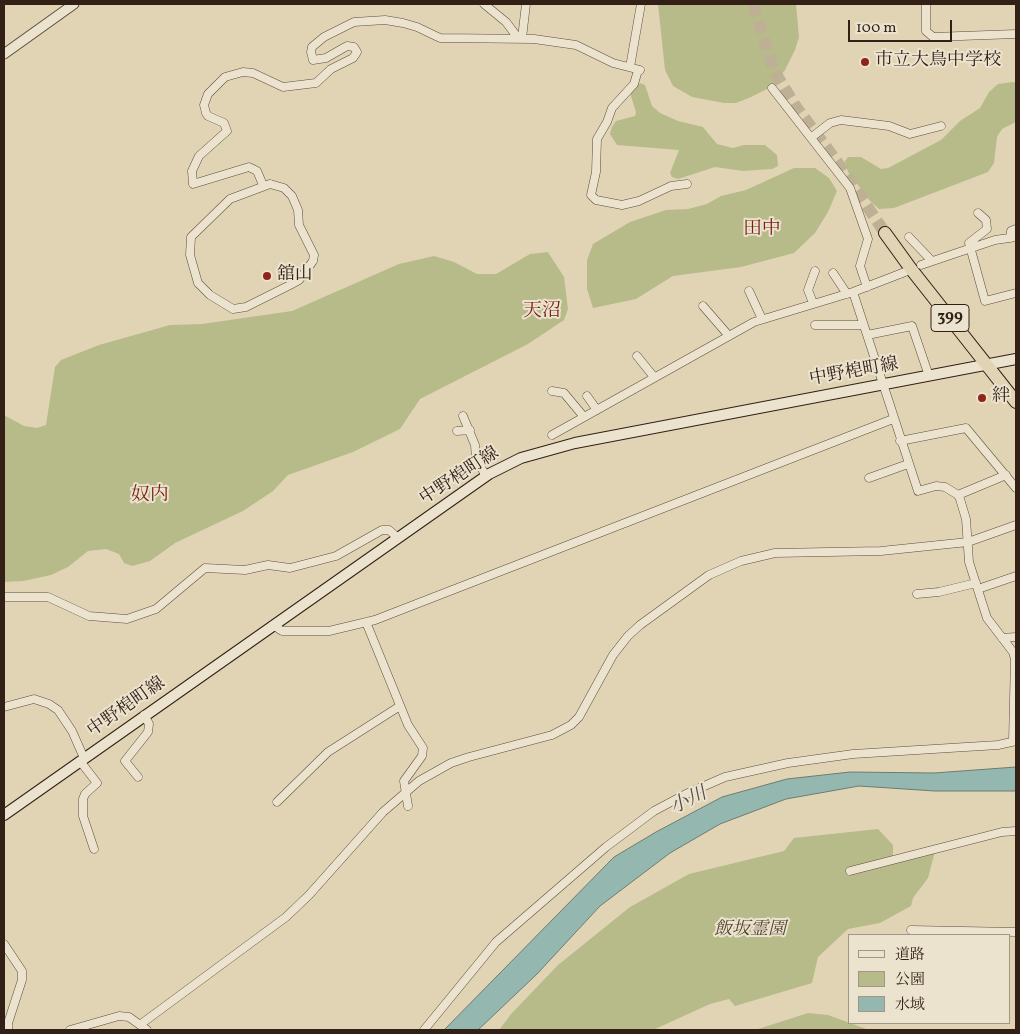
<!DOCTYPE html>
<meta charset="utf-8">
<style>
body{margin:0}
#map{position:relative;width:1020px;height:1034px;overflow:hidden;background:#e1d4b5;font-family:Vollkorn,"Noto Serif JP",serif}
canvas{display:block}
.frame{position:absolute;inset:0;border:5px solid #321f16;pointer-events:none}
.legend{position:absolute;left:848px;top:934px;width:162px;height:90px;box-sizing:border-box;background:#ece3cf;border:1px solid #a29585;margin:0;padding:6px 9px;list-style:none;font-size:15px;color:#321f16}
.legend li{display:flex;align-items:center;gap:10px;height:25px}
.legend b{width:25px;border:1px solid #a29585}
.scale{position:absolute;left:848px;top:20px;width:104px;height:22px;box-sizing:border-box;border:2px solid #321f16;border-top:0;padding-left:6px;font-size:15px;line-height:18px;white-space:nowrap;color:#321f16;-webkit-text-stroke:4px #ece3cf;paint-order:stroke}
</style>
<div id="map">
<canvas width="1020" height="1034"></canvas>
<div class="frame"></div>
<ul class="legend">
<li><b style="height:6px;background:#ece3cf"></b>道路</li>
<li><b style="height:14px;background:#b7bb8a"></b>公園</li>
<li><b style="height:14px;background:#94b8af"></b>水域</li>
</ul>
<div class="scale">100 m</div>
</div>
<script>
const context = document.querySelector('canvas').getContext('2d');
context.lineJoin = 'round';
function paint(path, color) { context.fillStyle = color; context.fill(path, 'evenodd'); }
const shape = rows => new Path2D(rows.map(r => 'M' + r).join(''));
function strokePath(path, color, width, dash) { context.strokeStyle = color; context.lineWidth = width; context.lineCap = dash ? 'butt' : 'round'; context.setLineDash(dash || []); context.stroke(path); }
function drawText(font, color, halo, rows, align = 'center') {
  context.font = font + ' Vollkorn,"Noto Serif JP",serif'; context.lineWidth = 4; context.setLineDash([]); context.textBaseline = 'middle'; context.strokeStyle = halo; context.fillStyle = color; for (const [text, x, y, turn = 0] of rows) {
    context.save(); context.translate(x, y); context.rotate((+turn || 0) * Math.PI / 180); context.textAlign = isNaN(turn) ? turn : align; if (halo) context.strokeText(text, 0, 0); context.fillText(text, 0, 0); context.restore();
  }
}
const green = shape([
 [658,4,796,4,799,37,795,50,785,70,773,86,749,98,736,103,724,103,692,97,673,86,665,70],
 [1013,82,1016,83,1016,122,1002,129,997,137,994,163,988,172,894,208,879,209,870,201,848,172,845,161,848,157,861,157,881,169,888,168,941,140,960,121,980,108,989,92,998,84],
 [640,83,645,85,652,106,660,113,678,121,703,127,717,144,733,148,744,145,765,145,777,155,778,166,772,169,743,171,715,167,678,179,672,177,670,173,679,150,617,145,610,134,612,127,616,121,635,116,636,112,630,93],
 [794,168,815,168,829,178,837,191,828,212,815,233,794,253,741,267,673,276,636,299,593,308,587,289,587,260,593,244,630,222,666,210,688,209,707,204,721,196,746,190],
 [548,252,564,277,568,309,564,320,528,344,420,399,400,429,353,452,288,475,273,491,243,511,175,543,150,561,132,566,124,563,119,554,106,549,88,551,68,567,51,575,23,581,4,582,4,415,24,426,37,428,46,425,55,367,61,360,99,345,170,325,202,324,292,311,399,264,434,256,454,262,477,274,496,274,530,254],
 [878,829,893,845,893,857,934,846,934,855,928,878,913,898,911,906,880,923,848,929,818,957,812,983,735,1006,729,999,710,1004,653,1030,499,1030,512,1013,558,965,630,907,689,874,784,851,794,838],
 [808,1013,828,1015,869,1030,755,1030]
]);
const water = shape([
 [1016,767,1016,791,935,791,859,786,786,799,720,824,670,853,600,906,537,974,478,1030,444,1030,614,857,656,832,722,797,787,779,850,772,934,773,1016,767]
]);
const trunkTunnel = shape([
 [753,4,773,69,794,104,843,170,885,233]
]);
const minor = shape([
 [484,4,506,22,518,38],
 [926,4,926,31,933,37,1016,34],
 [522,38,526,4],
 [630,67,641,4],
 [638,70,634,84,612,108,607,122,597,139,596,172,591,195,596,200,622,205,639,201,671,186,687,184],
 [772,88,850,188,868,239,860,266,867,287],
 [812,137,830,123,841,120,889,126,910,134,941,126],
 [270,184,284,188,292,196,298,210,299,225,314,255,313,261,299,280,290,285,246,307,233,309,210,295,198,283,190,255,191,237,230,199,270,184],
 [263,185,257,171,249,167,193,184,192,171,199,156,227,131,224,123,208,116,206,113,204,105,208,94,225,77,243,72,253,73,283,87,316,83,331,69,353,58,357,52,354,47,347,46,326,58,313,60,311,52,312,47,324,37,354,22,385,20,403,23,417,27,440,38,534,39,576,45,613,63,640,70],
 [978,213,986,220,987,229,969,243,985,301,1016,293],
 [909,237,931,260],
 [1010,238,1011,231,1016,229],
 [921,265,995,240,1016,237],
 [833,273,847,294],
 [749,291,762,319],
 [853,292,918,491,936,486,945,487,958,495,960,499,966,519,969,562,987,618,1013,652,1015,659,1013,741],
 [813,303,808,290,815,271],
 [703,306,729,336],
 [815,325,863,325],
 [867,335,912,326,929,376],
 [637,356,654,377],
 [552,391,564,393,584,417],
 [587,396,597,410],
 [463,416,475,445,476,459,486,476],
 [457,431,470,430],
 [552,435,754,322,853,292,905,272],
 [900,441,966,428,1016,488],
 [869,478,908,464],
 [958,495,1006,475],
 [978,589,1016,576],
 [917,594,939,592,976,583],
 [4,597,48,597,89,616,127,619,156,609,205,568,245,570,268,565,290,568,336,556,382,530,389,530,398,538],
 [366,622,408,725,423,748,422,756,404,781,408,806],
 [273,625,282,631,329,631,375,620,893,419],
 [1002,638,1016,637],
 [4,707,34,699,49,704,58,710,72,731,84,758],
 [80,761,97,783,85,794,83,799,83,816,94,849],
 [138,777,125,761,148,732,149,724,144,715],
 [277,802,328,752,400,706],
 [850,871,1002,832,1016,831],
 [911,930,1016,932],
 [4,944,22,971,22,980,8,1023,8,1030],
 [141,1024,286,917,309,895,383,812,419,781,451,763,469,757,552,735,571,725,579,717,613,655,628,636,640,625,709,575,741,561,775,553,881,551,968,542,1016,525],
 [70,1030,119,1016,129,1017,147,1030],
 [424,1030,496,942,606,847,654,811,686,794,725,777,788,763,853,754,998,745,1016,741]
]);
const tertiary = shape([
 [4,54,74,4]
]);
const secondary = shape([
 [4,815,489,474,521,458,575,443,1016,359]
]);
const trunk = shape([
 [885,233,911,269,1016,402]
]);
const markers = [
 [865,62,5,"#8f2418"],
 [267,276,5,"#8f2418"],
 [982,398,5,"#8f2418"]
];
const shields = [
 [950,318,38]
];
const shieldNames = [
 ["399",950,318]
];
const poiNames = [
 ["市立大鳥中学校",875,62],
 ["舘山",277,276],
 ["絆",992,398]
];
const streetNames = [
 ["中野梍町線",854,373,-10],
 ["中野梍町線",460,477,-33],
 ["中野梍町線",127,708,-35]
];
const parkNames = [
 ["飯坂霊園",750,931]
];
const neighbourhoodNames = [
 ["田中",762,231],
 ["天沼",542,313],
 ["奴内",150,497]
];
const waterNames = [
 ["小川",689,802,-26]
];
paint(green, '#b7bb8a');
paint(water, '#94b8af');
strokePath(water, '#6d7b72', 1);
strokePath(trunkTunnel, '#beb095', 12, [12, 6]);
strokePath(minor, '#5e4c3e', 9);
strokePath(tertiary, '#5e4c3e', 11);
strokePath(secondary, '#321f16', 12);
strokePath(trunk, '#321f16', 14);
strokePath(minor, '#ece3cf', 8);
strokePath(tertiary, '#ece3cf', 9);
strokePath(secondary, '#ece3cf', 10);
strokePath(trunk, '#e1d4b5', 12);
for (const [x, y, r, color] of markers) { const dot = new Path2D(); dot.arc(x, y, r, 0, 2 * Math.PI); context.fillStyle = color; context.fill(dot); strokePath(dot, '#ece3cf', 2); }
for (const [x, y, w] of shields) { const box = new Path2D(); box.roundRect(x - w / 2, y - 13.5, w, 27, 4); context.fillStyle = '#ece3cf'; context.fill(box); strokePath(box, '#321f16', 1); }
drawText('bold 16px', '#321f16', null, shieldNames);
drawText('18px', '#321f16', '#ece3cf', poiNames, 'left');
drawText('18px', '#321f16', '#ece3cf', streetNames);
drawText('italic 18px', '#534633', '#ece3cf', parkNames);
drawText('19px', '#7a1f14', '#ece3cf', neighbourhoodNames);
drawText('italic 19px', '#4f4d44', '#ece3cf', waterNames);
</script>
